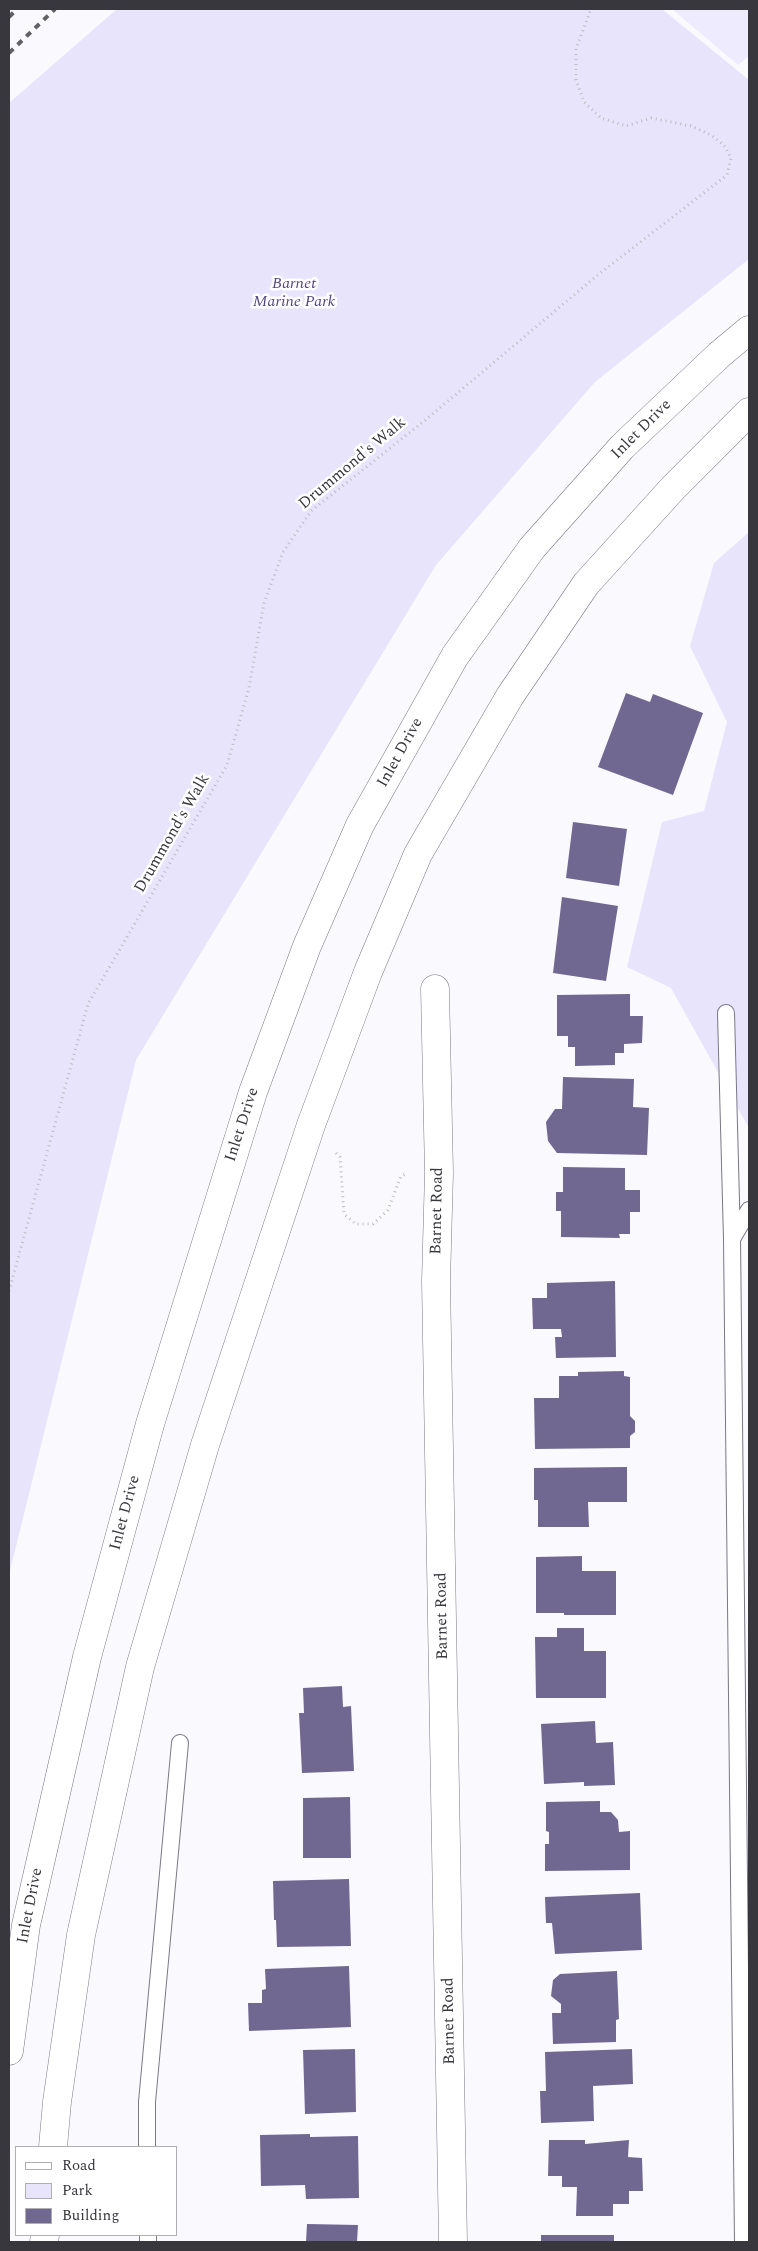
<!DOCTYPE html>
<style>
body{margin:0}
#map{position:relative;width:758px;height:2251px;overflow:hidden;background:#faf9fd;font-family:Spectral,serif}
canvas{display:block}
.frame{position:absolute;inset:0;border:10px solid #38373d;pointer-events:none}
.legend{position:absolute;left:15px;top:2146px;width:162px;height:90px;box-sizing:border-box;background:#fff;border:1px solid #afafb1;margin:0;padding:6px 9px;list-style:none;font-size:15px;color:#38373d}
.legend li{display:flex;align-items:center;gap:10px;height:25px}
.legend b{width:25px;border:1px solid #afafb1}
</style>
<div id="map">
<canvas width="758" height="2251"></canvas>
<div class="frame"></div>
<ul class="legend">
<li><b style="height:6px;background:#fff"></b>Road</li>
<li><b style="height:14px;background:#e8e4fc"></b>Park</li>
<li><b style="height:14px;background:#716891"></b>Building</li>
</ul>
</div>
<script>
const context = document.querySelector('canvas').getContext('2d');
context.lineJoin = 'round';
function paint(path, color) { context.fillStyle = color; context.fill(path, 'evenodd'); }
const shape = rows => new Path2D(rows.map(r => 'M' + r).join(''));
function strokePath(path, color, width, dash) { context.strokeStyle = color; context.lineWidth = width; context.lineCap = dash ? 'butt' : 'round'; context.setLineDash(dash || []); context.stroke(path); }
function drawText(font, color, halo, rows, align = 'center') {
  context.font = font + ' Spectral,serif'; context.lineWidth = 5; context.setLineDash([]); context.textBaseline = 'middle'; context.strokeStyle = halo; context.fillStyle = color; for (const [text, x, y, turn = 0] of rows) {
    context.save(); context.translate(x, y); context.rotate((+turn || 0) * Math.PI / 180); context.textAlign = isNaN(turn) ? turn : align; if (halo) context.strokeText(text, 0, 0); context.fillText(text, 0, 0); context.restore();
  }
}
const built = shape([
 [672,9,749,9,749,56,738,65]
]);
const green = shape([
 [117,9,662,9,749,80,749,259,595,382,436,565,136,1060,9,1575,9,103],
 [749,532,749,1128,671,988,627,967,662,822,704,811,727,722,690,646,714,563]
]);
const building = shape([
 [626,693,650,702,653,694,703,713,673,795,598,767],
 [573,822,627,829,619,886,566,878],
 [562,897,618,906,606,981,553,973],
 [630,994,630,1016,643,1016,642,1043,624,1044,624,1053,615,1053,615,1065,575,1066,575,1047,568,1047,568,1036,557,1036,557,995],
 [563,1077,634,1079,633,1107,649,1108,647,1155,557,1153,548,1141,546,1122,555,1109,562,1109],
 [563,1167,625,1168,625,1190,640,1190,640,1212,630,1212,630,1234,619,1234,620,1238,561,1237,561,1211,556,1211,556,1192,563,1192],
 [615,1281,616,1357,556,1358,555,1337,562,1337,561,1329,533,1329,532,1298,547,1298,547,1283],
 [624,1371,624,1376,630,1377,630,1416,635,1421,635,1432,630,1436,630,1448,535,1449,534,1398,559,1398,559,1376,578,1376,578,1372],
 [627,1467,627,1502,588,1502,589,1527,538,1527,538,1500,534,1500,534,1468],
 [582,1556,582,1571,616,1571,616,1615,564,1615,564,1613,536,1613,536,1557],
 [557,1628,584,1628,584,1651,606,1651,606,1698,536,1698,535,1637,557,1637],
 [342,1686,343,1707,351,1706,354,1771,302,1773,299,1713,304,1713,303,1688],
 [595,1721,596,1743,613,1742,615,1785,584,1786,584,1782,544,1784,541,1724],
 [350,1797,351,1858,303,1858,303,1798],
 [600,1801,600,1812,611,1812,618,1820,619,1832,630,1831,630,1870,545,1871,545,1844,549,1844,549,1832,546,1831,546,1802],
 [349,1879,351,1946,277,1947,276,1920,274,1920,273,1881],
 [640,1893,642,1950,555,1954,552,1923,546,1923,545,1897],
 [349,1966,351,2027,249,2031,248,2003,262,2003,262,1990,266,1989,265,1969],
 [617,1971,619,2019,616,2020,616,2042,553,2044,552,2013,561,2013,561,2004,551,1996,553,1980,560,1974],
 [355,2049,356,2112,305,2114,303,2050],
 [632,2049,633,2084,593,2086,594,2121,541,2123,540,2091,546,2091,545,2052],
 [310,2134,310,2137,358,2136,359,2198,306,2199,305,2185,261,2186,260,2135],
 [549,2140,585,2140,585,2144,629,2140,628,2157,642,2158,643,2191,629,2191,629,2204,613,2204,613,2216,576,2216,577,2187,562,2187,562,2176,548,2176],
 [307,2224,358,2225,357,2242,306,2242],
 [541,2235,614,2235,614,2242,541,2242]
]);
const path = shape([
 [336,1153,340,1157,344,1214,356,1224,373,1224,388,1210,401,1176,406,1174],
 [9,1291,88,1004,227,765,249,688,264,603,283,552,311,511,423,422,599,274,727,175,731,158,724,145,711,135,691,126,651,118,626,126,601,118,584,102,576,80,576,49,591,9]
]);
const lane = shape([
 [726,1013,732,1239,743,2242],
 [732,1239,749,1210],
 [147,2147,147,2102,180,1743],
 [148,2235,148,2242]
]);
const street = shape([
 [435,989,439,1173,436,1281,453,2242]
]);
const primary = shape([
 [9,2051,26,1925,87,1657,150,1424,253,1092,307,946,360,825,455,656,532,548,622,447,719,355,749,330],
 [53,2147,57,2102,81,1935,140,1667,205,1445,311,1125,368,972,418,854,510,696,586,584,673,488,749,412],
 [44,2242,45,2235]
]);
const rail = shape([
 [9,17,17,9],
 [9,53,55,9]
]);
const parkNames = [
 ["Barnet",294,285],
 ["Marine Park",294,303]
];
const streetNames = [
 ["Inlet Drive",642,430,-45],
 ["Drummond's Walk",353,464,-40],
 ["Inlet Drive",401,753,-61],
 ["Drummond's Walk",173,834,-60],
 ["Inlet Drive",243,1125,-72],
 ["Barnet Road",438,1211,-89],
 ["Inlet Drive",126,1513,-75],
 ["Barnet Road",443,1616,-91],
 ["Inlet Drive",31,1906,-79],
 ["Barnet Road",450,2021,-91]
];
paint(built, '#eeebfe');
paint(green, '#e8e4fc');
paint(building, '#716891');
strokePath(lane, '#7a7786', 18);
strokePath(street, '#7a7786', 29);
strokePath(primary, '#7a7786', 29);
strokePath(path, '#bdbcc1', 3, [1, 4]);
strokePath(lane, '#fff', 16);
strokePath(street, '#fff', 28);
strokePath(primary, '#fff', 28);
strokePath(rail, '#616066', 4, [6, 6]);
drawText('italic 16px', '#554780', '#fff', parkNames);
drawText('16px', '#38373d', '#fff', streetNames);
</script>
